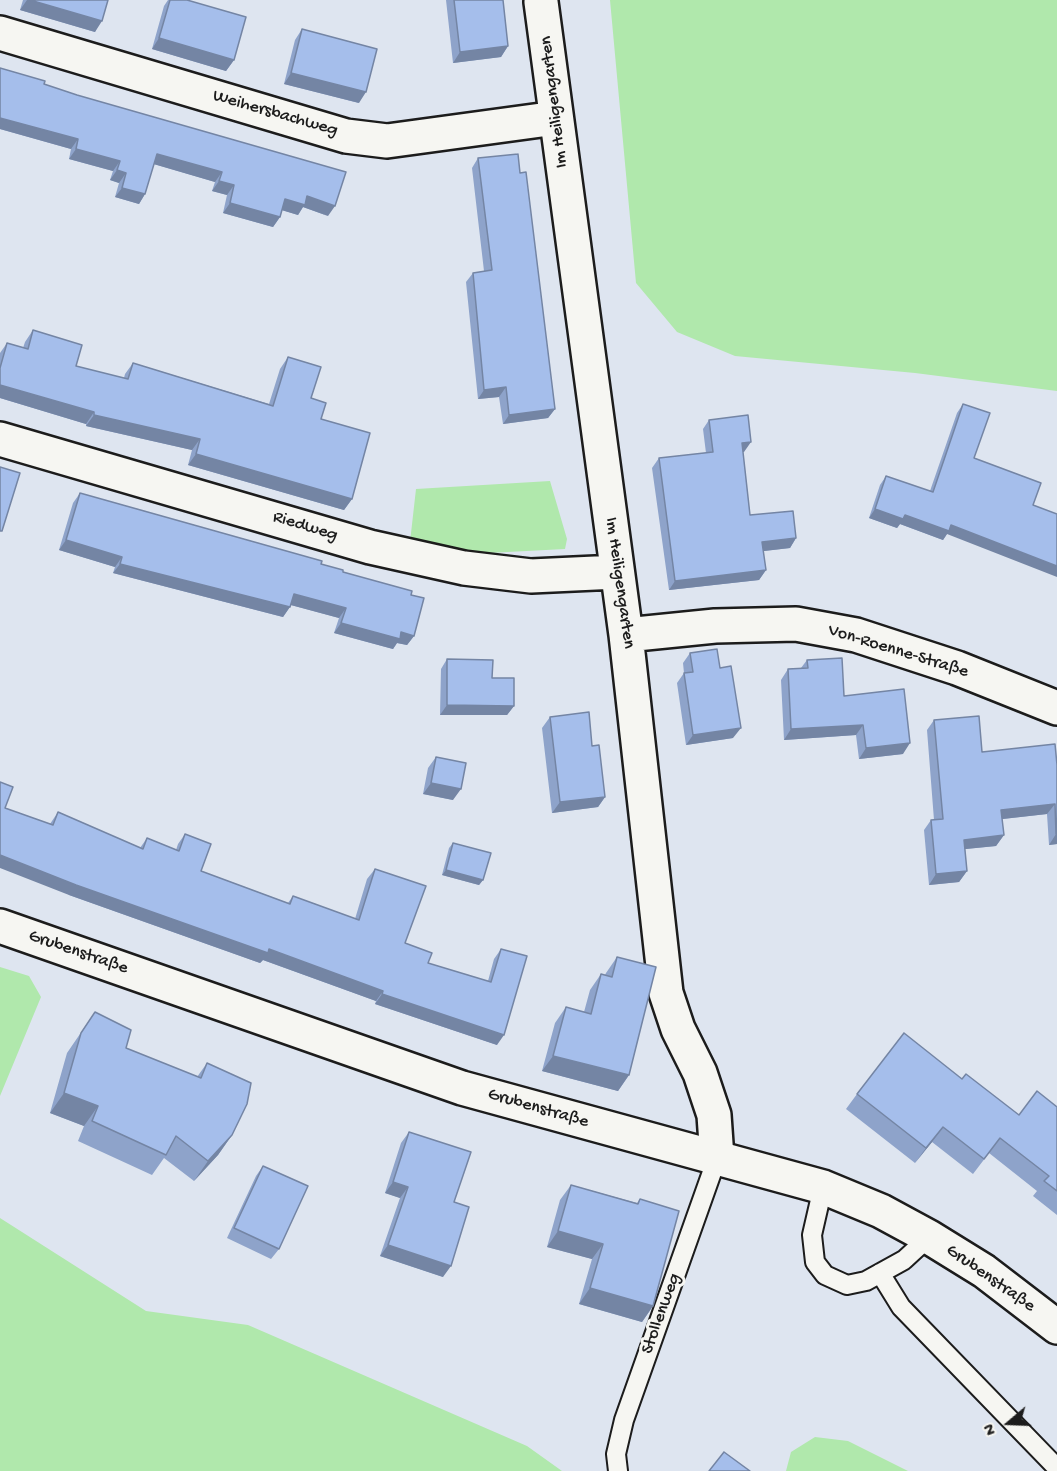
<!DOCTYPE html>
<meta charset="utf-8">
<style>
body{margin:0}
#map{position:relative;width:1057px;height:1471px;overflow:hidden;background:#dee5f0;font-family:"Gochi Hand",sans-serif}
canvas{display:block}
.north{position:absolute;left:979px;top:1393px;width:60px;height:60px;-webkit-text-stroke:4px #f6f6f2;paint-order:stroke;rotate:251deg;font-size:16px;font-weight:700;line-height:24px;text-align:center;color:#1c1c1c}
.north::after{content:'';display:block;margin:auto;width:21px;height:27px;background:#1c1c1c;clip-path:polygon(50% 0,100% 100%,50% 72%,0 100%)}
</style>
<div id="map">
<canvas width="1057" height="1471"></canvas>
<div class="north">N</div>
</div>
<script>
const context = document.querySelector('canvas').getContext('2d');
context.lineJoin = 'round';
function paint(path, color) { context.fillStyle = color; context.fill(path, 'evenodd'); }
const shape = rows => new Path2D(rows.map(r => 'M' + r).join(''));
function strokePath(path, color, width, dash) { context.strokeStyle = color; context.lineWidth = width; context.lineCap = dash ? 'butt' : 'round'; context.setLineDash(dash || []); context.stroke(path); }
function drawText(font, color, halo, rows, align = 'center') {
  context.font = font + ' "Gochi Hand",sans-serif'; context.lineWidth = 6; context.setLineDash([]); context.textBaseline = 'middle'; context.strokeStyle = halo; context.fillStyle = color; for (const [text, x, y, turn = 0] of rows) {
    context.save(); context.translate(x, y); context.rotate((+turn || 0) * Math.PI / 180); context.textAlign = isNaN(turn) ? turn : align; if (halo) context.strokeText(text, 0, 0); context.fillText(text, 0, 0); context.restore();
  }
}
const green = shape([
 [610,0,1057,0,1057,391,915,373,735,356,677,332,636,283],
 [550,481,567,539,565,549,469,554,410,542,416,489],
 [0,967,29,976,41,997,0,1096],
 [0,1218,146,1311,248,1325,527,1446,562,1471,0,1471],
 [815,1437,848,1441,908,1471,786,1471,791,1452]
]);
const service = shape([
 [823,1187,812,1235,815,1262,825,1275,847,1285,866,1281,904,1260,929,1237],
 [880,1273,901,1307,1057,1468],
 [618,1471,616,1454,624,1420,717,1158]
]);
const minor = shape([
 [541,2,626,635,666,993,678,1029,700,1073,714,1115,717,1158],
 [0,33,346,136,387,141,556,118],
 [0,439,370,547,464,568,531,576,617,572],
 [626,635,715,626,796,624,856,635,957,668,1057,708]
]);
const tertiary = shape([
 [0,926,462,1088,823,1187,881,1211,929,1237,984,1271,1057,1327]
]);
const wall = shape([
 [23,0,108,0,95,32,20,10],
 [168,0,187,0,234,60,226,71,152,49,164,6],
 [446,0,503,0,508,46,501,57,453,63],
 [302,29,359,103,284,84,295,40],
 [0,68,44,84,328,216,303,207,298,215,282,210,280,217,273,227,223,213,227,195,212,191,215,182,154,164,145,194,139,204,115,197,119,183,110,180,113,171,69,159,71,149,0,129],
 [478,158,520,173,555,409,548,418,503,424,499,397,478,399,466,282,473,273,484,271,472,168],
 [33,330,76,366,124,378,125,374,133,363,269,404,280,369,288,357,311,398,321,419,352,499,344,510,188,465,192,450,86,426,86,424,0,398,0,353,7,343,23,348,25,342],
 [963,404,947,534,943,540,900,524,897,528,869,518,880,485,886,476,930,491,957,413],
 [709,420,744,452,743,452,750,515,796,538,790,548,763,551,766,570,759,580,669,590,652,468,659,458,706,453,703,429],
 [80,493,321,564,343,572,411,595,414,636,407,645,397,643,393,649,334,633,339,618,291,605,283,617,113,573,115,567,59,550,73,503],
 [690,653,733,738,686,745,677,683,684,673,683,663],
 [447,659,492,678,514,706,507,715,440,715,441,669],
 [807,660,844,696,903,754,859,759,856,735,784,740,781,680,788,669,801,668],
 [550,717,592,746,605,797,598,807,552,813,542,728],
 [934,720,982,752,1057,765,1057,844,1049,845,1047,814,1002,819,1004,835,996,846,965,849,967,871,959,882,929,885,924,830,931,820,934,820,927,730],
 [436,757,453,800,423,794,428,768],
 [5,808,50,824,58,812,140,848,147,838,176,850,178,844,185,834,201,871,288,903,293,896,355,919,367,879,375,869,405,943,428,963,488,981,494,959,501,949,497,1045,375,1004,376,1001,263,960,260,963,69,895],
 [453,843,483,880,479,885,442,875,449,848],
 [617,957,629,1075,618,1091,542,1071,555,1023,566,1007,584,1012,590,990,601,974,605,975,606,973],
 [95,1012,126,1048,197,1077,207,1063,232,1135,218,1155,194,1181,164,1158,152,1175,78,1141,84,1126,50,1113,67,1053],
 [962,1079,1019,1115,1057,1107,1057,1215,1033,1196,1037,1191,989,1153,973,1174,932,1142,915,1163,846,1109,857,1094],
 [409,1132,454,1202,443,1277,380,1256,400,1198,385,1193,401,1143],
 [263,1166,279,1249,271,1259,227,1238,256,1176],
 [571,1185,637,1203,640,1199,653,1306,642,1322,579,1304,592,1259,547,1247,560,1200]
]);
const shadedWall = shape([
 [27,0,30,0,102,21,95,32,20,10],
 [159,38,234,60,226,71,152,49],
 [508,46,501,57,453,63,460,52],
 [291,73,366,92,359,103,284,84],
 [0,118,78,139,71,149,0,129],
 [76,149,120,161,113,171,69,159],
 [157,154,222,172,215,182,150,163],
 [117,170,126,173,119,183,110,180],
 [219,181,234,185,227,195,212,191],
 [122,188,145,194,139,204,115,197],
 [307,196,335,206,328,216,303,207,298,215,278,209,285,199],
 [230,203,280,217,273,227,223,213],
 [0,385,94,412,86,424,0,398],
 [506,387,499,397,478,399,484,390],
 [555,409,548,418,503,424,509,415],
 [94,415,200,439,192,450,86,426],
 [751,442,744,452,735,453,742,443],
 [196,454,352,499,344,510,188,465],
 [875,509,951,525,1057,566,1057,577,947,534,943,540,900,524,897,528,869,518],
 [796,538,790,548,756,552,762,542],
 [66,540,122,557,115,567,59,550],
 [120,564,290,607,283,617,113,573],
 [766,570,759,580,669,590,675,581],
 [294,594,346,608,339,618,287,604],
 [341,623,401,632,414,636,407,645,397,643,393,649,334,633],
 [447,705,514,706,507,715,440,715],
 [863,725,856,735,784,740,791,729],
 [741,728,733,738,686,745,693,735],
 [910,743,903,754,859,759,866,748],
 [431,783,461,789,453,800,423,794],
 [605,797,598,807,552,813,560,802],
 [1055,804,1047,814,994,820,1001,810],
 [1056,834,1057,834,1057,844,1049,845],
 [1004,835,996,846,956,850,964,840],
 [0,855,269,949,383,991,376,1001,263,960,260,963,69,895,0,868],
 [446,870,483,880,479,885,442,875],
 [967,871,959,882,929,885,936,874],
 [382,994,504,1035,497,1045,375,1004],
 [553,1056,629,1075,618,1091,542,1071],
 [64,1093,98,1106,84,1126,50,1113],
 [943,1127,932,1142,915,1163,926,1148],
 [232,1135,218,1155,194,1181,208,1161],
 [393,1182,408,1187,400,1198,385,1193],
 [558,1231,603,1244,592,1259,547,1247],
 [388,1245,451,1266,443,1277,380,1256],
 [590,1288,653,1306,642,1322,579,1304]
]);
const building = shape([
 [30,0,108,0,102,21,30,0],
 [170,0,187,0,246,17,234,60,159,38,170,0],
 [454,0,503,0,508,46,460,52,454,0],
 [302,29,377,49,366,92,291,73,302,29],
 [0,68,45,81,44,84,77,95,346,172,335,206,307,196,305,205,285,199,280,217,230,203,234,185,219,181,222,172,157,154,145,194,122,188,126,173,117,170,120,161,76,149,78,139,0,118,0,68],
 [518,154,520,173,526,172,555,409,509,415,506,387,484,390,473,273,492,270,478,158,518,154],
 [33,330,82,345,76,366,128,379,133,363,273,406,288,357,321,367,311,398,326,403,321,419,370,433,352,499,196,454,200,439,94,415,94,412,0,385,0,368,7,343,28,349,33,330],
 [963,404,990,413,974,458,1041,483,1033,505,1057,514,1057,566,951,525,949,531,905,515,903,519,875,509,886,476,933,492,963,404],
 [748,415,751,442,742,443,750,515,793,511,796,538,762,542,766,570,675,581,659,458,713,452,709,420,748,415],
 [0,467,20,473,2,531,0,531,0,467],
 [80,493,322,561,321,564,343,570,343,572,412,591,411,595,424,598,414,636,401,632,400,639,341,623,346,608,294,594,290,607,120,564,122,557,66,540,80,493],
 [717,649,720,668,731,666,741,728,693,735,684,673,693,672,690,653,717,649],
 [842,658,844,696,904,689,910,743,866,748,863,725,791,729,788,669,808,668,807,660,842,658],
 [447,659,493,660,492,678,514,678,514,706,447,705,447,659],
 [589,712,592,746,599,745,605,797,560,802,550,717,589,712],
 [979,716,982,752,1055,744,1057,765,1057,834,1056,834,1055,804,1001,810,1004,835,964,840,967,871,936,874,931,820,943,819,934,720,979,716],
 [436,757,466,763,461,789,431,783,436,757],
 [0,782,13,787,5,808,53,825,58,812,143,849,147,838,179,851,185,834,211,844,201,871,290,904,293,896,359,920,375,869,426,886,405,943,432,953,428,963,491,982,501,949,527,956,504,1035,382,994,383,991,269,949,268,953,76,885,0,855,0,782],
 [453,843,491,853,483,880,446,870,453,843],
 [617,957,656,967,629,1075,553,1056,566,1007,591,1014,601,974,612,977,617,957],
 [95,1012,131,1030,126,1048,201,1078,207,1063,251,1083,247,1104,232,1135,208,1161,176,1136,166,1155,92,1121,98,1106,64,1093,81,1033,95,1012],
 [904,1033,962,1079,966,1074,1019,1115,1037,1091,1057,1107,1057,1191,1044,1181,1049,1176,1000,1138,984,1159,943,1127,926,1148,857,1094,904,1033],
 [409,1132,471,1152,454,1202,469,1207,451,1266,388,1245,408,1187,393,1182,409,1132],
 [263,1166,308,1186,279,1249,234,1228,263,1166],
 [571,1185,638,1204,640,1199,679,1211,653,1306,590,1288,603,1244,558,1231,571,1185],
 [724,1452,750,1471,709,1471,724,1452]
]);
const streetNames = [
 ["Im Heiligengarten",555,102,-97],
 ["Weihersbachweg",275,114,16],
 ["Riedweg",305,527,17],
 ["Im Heiligengarten",619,583,82],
 ["Von-Roenne-Straße",898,652,17],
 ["Grubenstraße",78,953,19],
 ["Grubenstraße",538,1109,16],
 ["Grubenstraße",990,1279,35],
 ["Stollenweg",662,1314,-70]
];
paint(green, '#b0e8ac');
strokePath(service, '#1c1c1c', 22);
strokePath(minor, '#1c1c1c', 38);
strokePath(tertiary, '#1c1c1c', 38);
strokePath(service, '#f6f6f2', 18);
strokePath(minor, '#f6f6f2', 33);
strokePath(tertiary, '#f6f6f2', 33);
paint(wall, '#8ea3ca');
paint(shadedWall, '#7485a4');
paint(building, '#a5beeb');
strokePath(building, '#7485a4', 1.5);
drawText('18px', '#1c1c1c', '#f6f6f2', streetNames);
</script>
